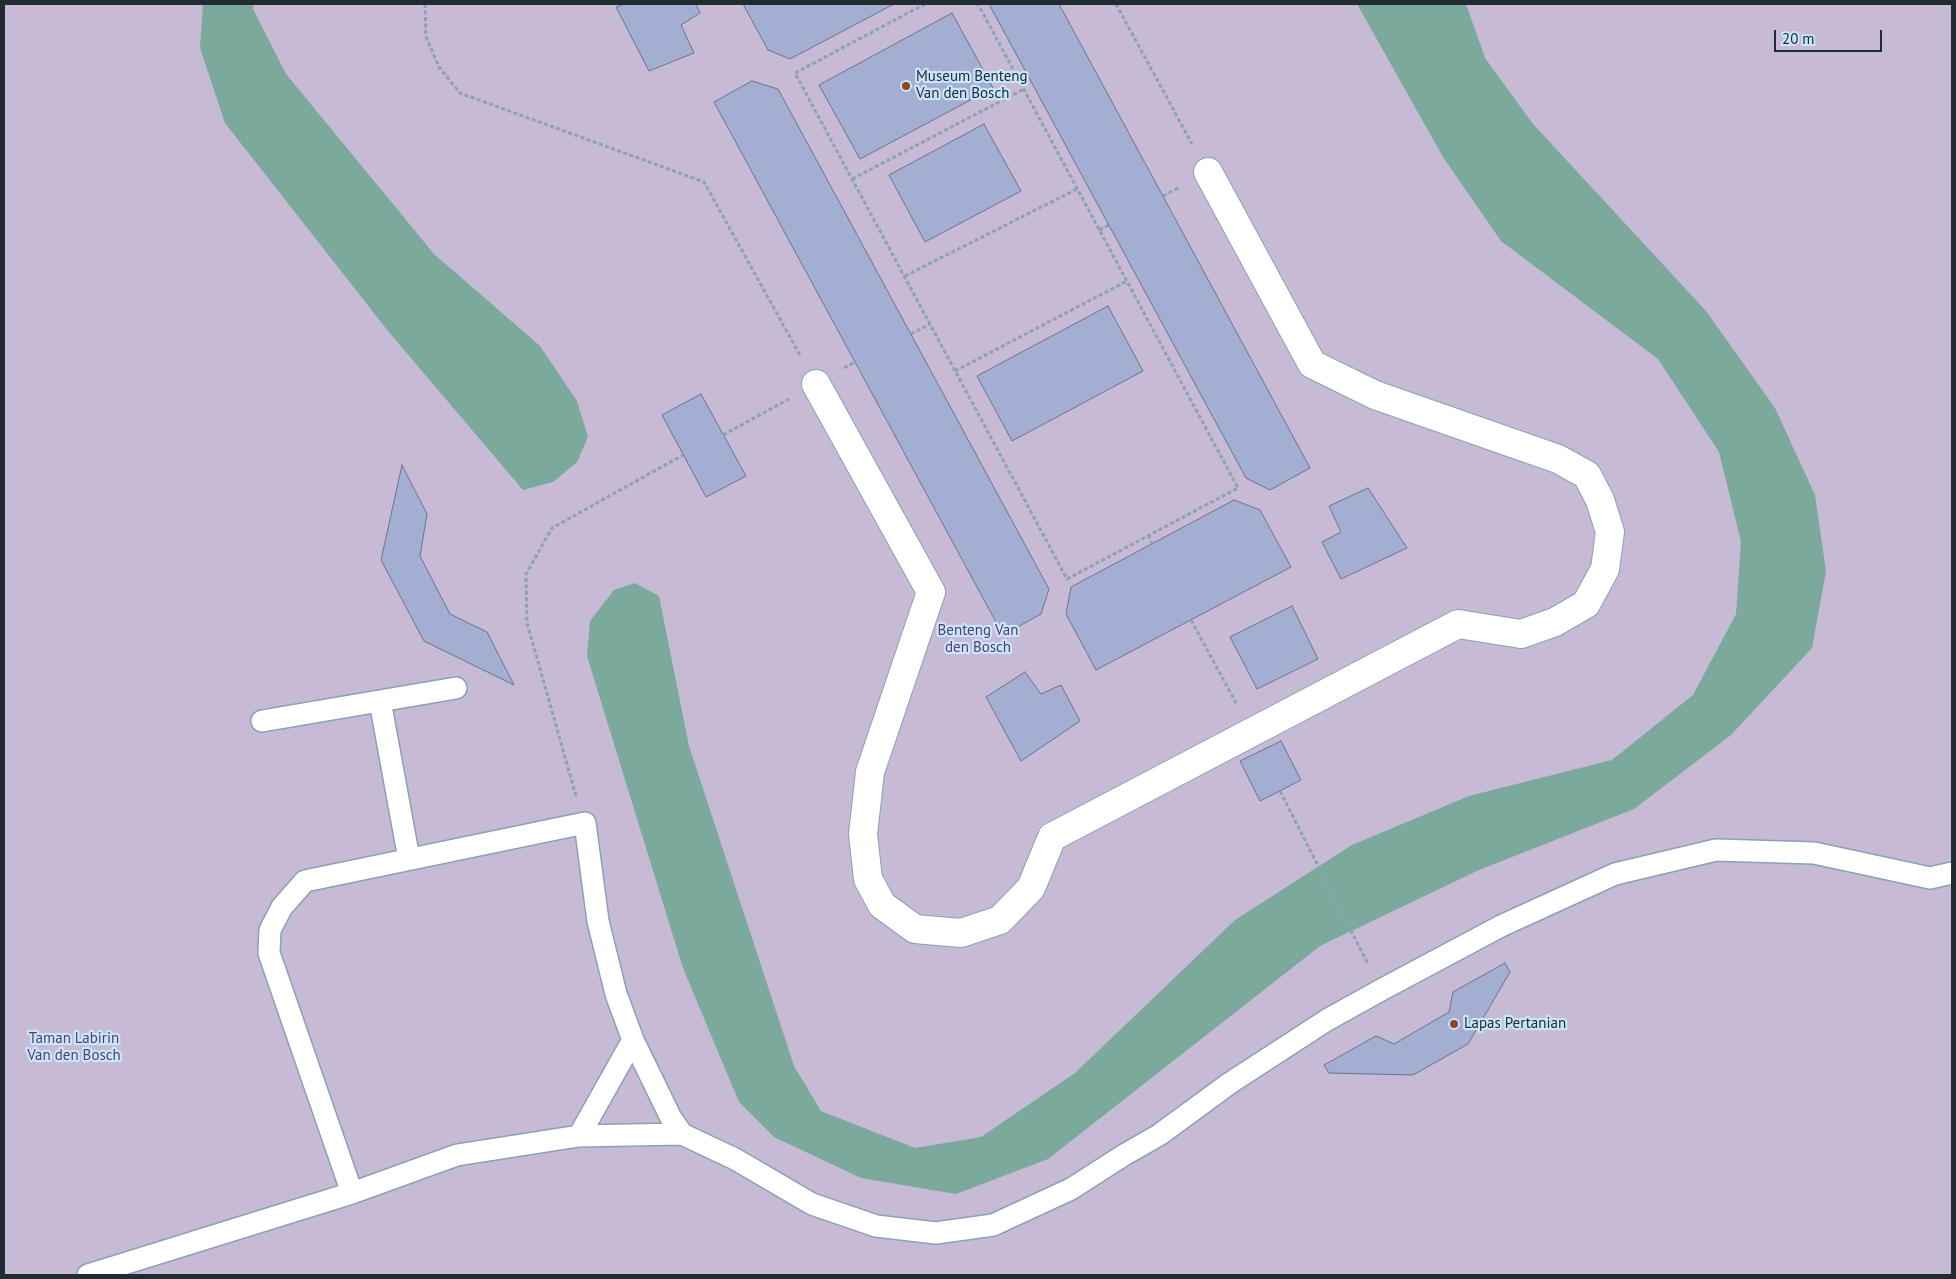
<!DOCTYPE html>
<style>
body{margin:0}
#map{position:relative;width:1956px;height:1279px;overflow:hidden;background:#c9e5fa;font-family:"PT Sans",sans-serif}
canvas{display:block}
.frame{position:absolute;inset:0;border:5px solid #202b32;pointer-events:none}
.scale{position:absolute;left:1774px;top:30px;width:108px;height:22px;box-sizing:border-box;border:2px solid #202b32;border-top:0;padding-left:6px;font-size:15px;line-height:18px;white-space:nowrap;color:#202b32;-webkit-text-stroke:4px #c9e5fa;paint-order:stroke}
</style>
<div id="map">
<canvas width="1956" height="1279"></canvas>
<div class="frame"></div>
<div class="scale">20 m</div>
</div>
<script>
const context = document.querySelector('canvas').getContext('2d');
context.lineJoin = 'round';
function paint(path, color) { context.fillStyle = color; context.fill(path, 'evenodd'); }
const shape = rows => new Path2D(rows.map(r => 'M' + r).join(''));
function strokePath(path, color, width, dash) { context.strokeStyle = color; context.lineWidth = width; context.lineCap = dash ? 'butt' : 'round'; context.setLineDash(dash || []); context.stroke(path); }
function drawText(font, color, halo, rows, align = 'center') {
  context.font = font + ' "PT Sans",sans-serif'; context.lineWidth = 4.5; context.setLineDash([]); context.textBaseline = 'middle'; context.strokeStyle = halo; context.fillStyle = color; for (const [text, x, y, turn = 0] of rows) {
    context.save(); context.translate(x, y); context.rotate((+turn || 0) * Math.PI / 180); context.textAlign = isNaN(turn) ? turn : align; if (halo) context.strokeText(text, 0, 0); context.fillText(text, 0, 0); context.restore();
  }
}
const green = shape([
 [4,4,1952,4,1952,1275,4,1275]
]);
const water = shape([
 [203,4,253,4,253,9,286,74,434,254,540,346,577,401,588,437,577,462,553,482,523,490,388,331,225,123,200,48],
 [1357,4,1466,4,1485,58,1533,124,1706,311,1775,408,1815,495,1826,571,1812,648,1731,735,1634,809,1479,870,1320,946,1048,1159,956,1194,861,1178,774,1137,739,1102,683,968,587,656,590,621,614,590,635,583,659,596,689,746,794,1066,821,1111,915,1148,981,1137,1075,1073,1235,920,1352,845,1469,796,1612,760,1693,695,1736,614,1741,542,1719,452,1658,359,1501,241,1443,157]
]);
const building = shape([
 [625,4,696,4,700,13,681,25,694,53,649,71,616,7,625,4],
 [743,4,894,4,790,59,768,50,743,4],
 [989,4,1059,4,1310,468,1270,490,1246,478,989,4],
 [952,13,993,88,860,159,819,85,952,13],
 [752,81,778,89,1049,589,1041,614,1003,635,714,102,752,81],
 [984,124,1021,191,925,242,889,175,984,124],
 [1108,306,1143,371,1012,441,977,376,1108,306],
 [701,394,746,476,706,497,662,415,701,394],
 [402,465,427,514,420,556,450,614,487,632,514,685,424,641,381,560,402,465],
 [1368,488,1407,548,1341,579,1322,542,1341,532,1329,506,1368,488],
 [1234,500,1260,510,1291,567,1096,670,1066,614,1071,587,1234,500],
 [1292,606,1318,659,1257,689,1230,637,1292,606],
 [1025,672,1041,694,1061,685,1080,721,1021,761,986,697,1025,672],
 [1281,741,1301,780,1260,801,1240,761,1281,741],
 [1505,963,1510,972,1468,1044,1413,1075,1329,1073,1324,1065,1376,1036,1394,1044,1449,1012,1453,992,1505,963]
]);
const path = shape([
 [425,4,426,37,439,67,460,93,704,182,801,357],
 [925,4,795,73,1067,579,1238,488,978,4],
 [1116,4,1192,144],
 [852,179,1024,89],
 [1163,196,1180,187],
 [1099,230,1109,225],
 [905,276,1077,189],
 [911,334,930,324],
 [844,368,855,362],
 [955,371,1127,281],
 [723,435,789,399],
 [1148,535,1152,544],
 [1191,620,1236,703],
 [1280,791,1368,964],
 [576,796,527,623,526,574,552,528,683,455]
]);
const lane = shape([
 [380,701,409,859],
 [262,721,456,688],
 [633,1040,671,1118,682,1134],
 [352,1193,269,953,270,930,282,907,305,881,585,823,598,921,616,994,633,1040,579,1136],
 [88,1275,352,1193,457,1155,579,1136,682,1134,735,1159,812,1204,876,1226,936,1233,993,1225,1071,1189,1124,1155,1159,1135,1230,1083,1327,1020,1381,990,1501,926,1615,874,1716,850,1814,853,1930,878,1952,873]
]);
const street = shape([
 [816,384,931,592,870,772,863,834,868,879,882,905,915,929,961,933,1000,920,1031,888,1052,837,1458,624,1521,634,1555,622,1586,604,1605,569,1610,532,1600,500,1587,475,1558,459,1375,395,1312,364,1208,172]
]);
const markers = [
 [906,86,5,"#8d4623"],
 [1454,1024,5,"#8d4623"]
];
const poiNames = [
 ["Museum Benteng",916,77],
 ["Van den Bosch",916,94],
 ["Lapas Pertanian",1464,1024]
];
const parkNames = [
 ["Benteng Van",978,631],
 ["den Bosch",978,648],
 ["Taman Labirin",74,1039],
 ["Van den Bosch",74,1056]
];
paint(green, '#c6bad5');
paint(water, '#7ba99b');
paint(building, '#a4aed2');
strokePath(building, '#6d748e', 1);
strokePath(lane, '#88a2b6', 24);
strokePath(street, '#88a2b6', 30);
strokePath(path, '#8da2b2', 3, [4, 2.5]);
strokePath(lane, '#fff', 21);
strokePath(street, '#fff', 28);
for (const [x, y, r, color] of markers) { const dot = new Path2D(); dot.arc(x, y, r, 0, 2 * Math.PI); context.fillStyle = color; context.fill(dot); strokePath(dot, '#c9e5fa', 2); }
drawText('15px', '#202b32', '#c9e5fa', poiNames, 'left');
drawText('15px', '#553d6e', '#c9e5fa', parkNames);
</script>
